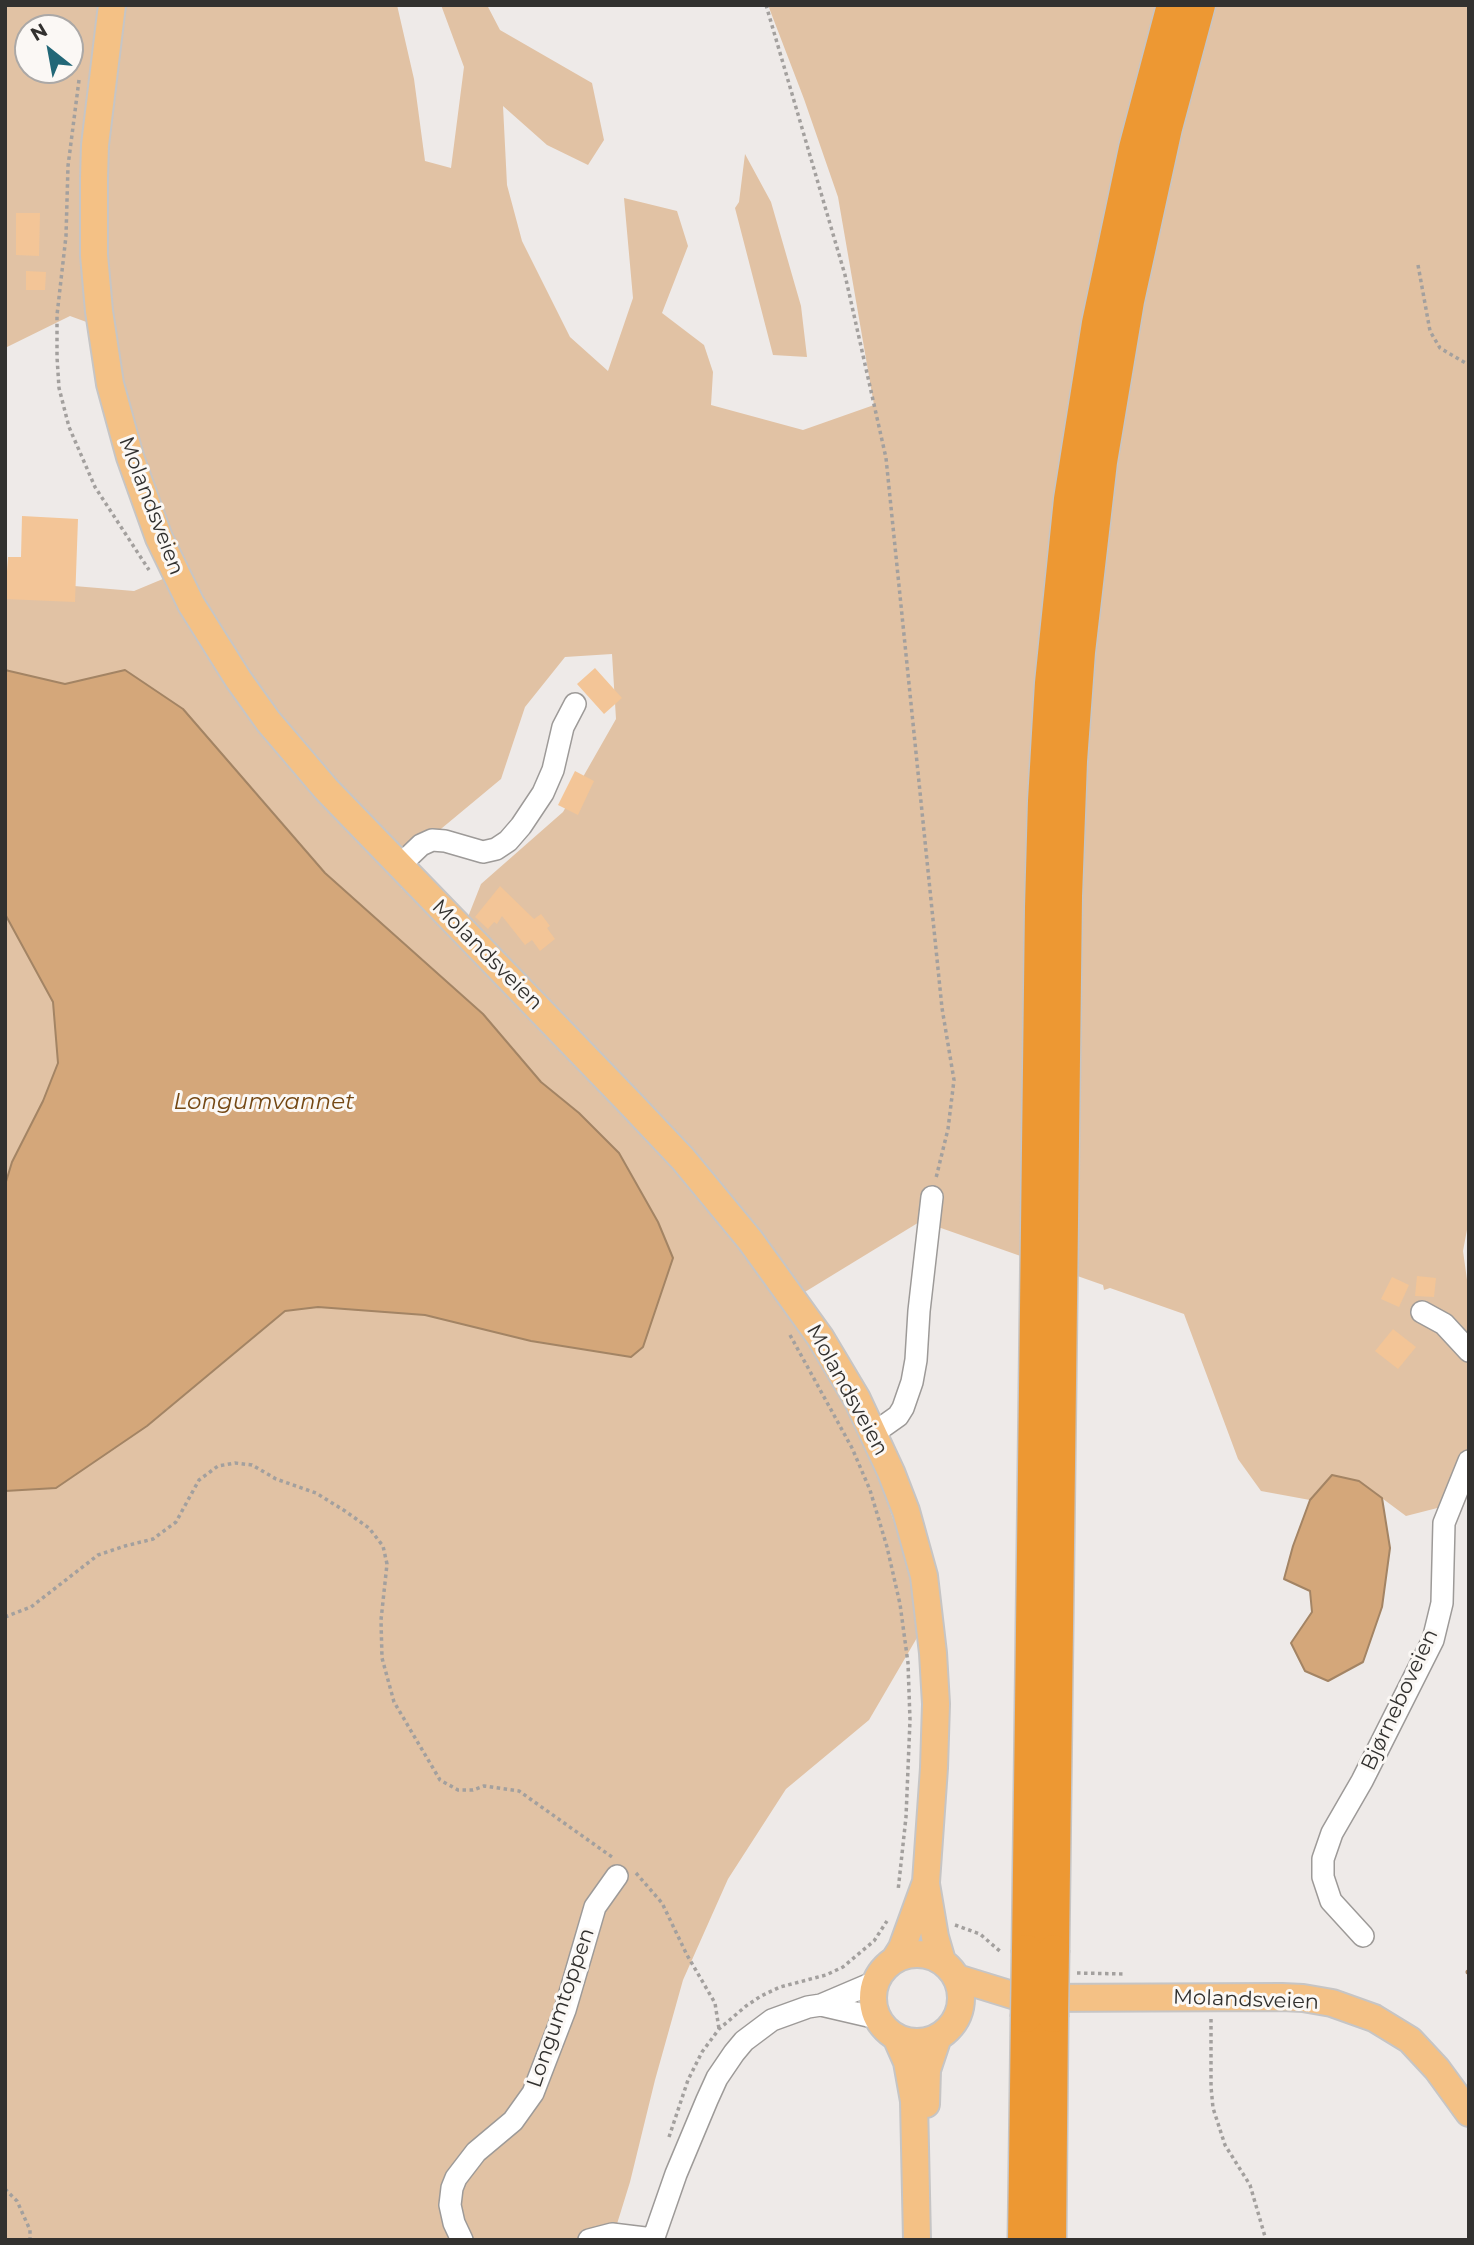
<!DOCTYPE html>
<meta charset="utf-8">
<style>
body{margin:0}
#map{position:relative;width:1474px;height:2245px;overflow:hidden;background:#eeeae8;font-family:Montserrat,sans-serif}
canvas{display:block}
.frame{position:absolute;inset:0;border:7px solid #32312f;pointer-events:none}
.north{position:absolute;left:14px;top:14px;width:70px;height:70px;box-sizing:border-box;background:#fbf8f5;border:2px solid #aba8a6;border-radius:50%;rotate:329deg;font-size:19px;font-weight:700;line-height:28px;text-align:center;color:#32312f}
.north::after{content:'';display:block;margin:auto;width:24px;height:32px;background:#226777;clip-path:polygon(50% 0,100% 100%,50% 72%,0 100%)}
</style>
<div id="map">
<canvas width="1474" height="2245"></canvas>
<div class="frame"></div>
<div class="north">N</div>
</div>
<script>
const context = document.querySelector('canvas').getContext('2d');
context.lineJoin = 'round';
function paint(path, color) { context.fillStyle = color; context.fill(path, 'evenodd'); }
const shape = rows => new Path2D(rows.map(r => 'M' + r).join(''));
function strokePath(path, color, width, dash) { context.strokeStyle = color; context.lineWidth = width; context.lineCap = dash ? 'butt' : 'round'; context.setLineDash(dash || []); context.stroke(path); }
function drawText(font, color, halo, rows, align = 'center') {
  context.font = font + ' Montserrat,sans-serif'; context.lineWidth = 6; context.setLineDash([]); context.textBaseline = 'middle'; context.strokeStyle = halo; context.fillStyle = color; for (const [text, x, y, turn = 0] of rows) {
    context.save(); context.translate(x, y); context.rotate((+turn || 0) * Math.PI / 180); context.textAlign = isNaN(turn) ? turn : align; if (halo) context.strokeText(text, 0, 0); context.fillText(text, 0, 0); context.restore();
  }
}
const green = shape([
 [5,5,397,5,414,79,425,161,451,168,464,67,441,5,487,5,500,30,592,83,604,140,588,165,547,145,503,106,507,185,522,241,570,337,608,371,633,298,624,198,677,211,688,246,662,313,704,345,713,372,711,405,803,430,874,405,838,197,804,99,768,5,1469,5,1469,1219,1463,1251,1469,1294,1469,1469,1453,1504,1406,1516,1359,1481,1332,1475,1310,1500,1261,1491,1238,1459,1184,1314,1110,1288,1104,1290,1103,1285,921,1221,795,1298,863,1434,902,1544,916,1558,918,1636,869,1720,786,1789,728,1879,683,1980,655,2080,630,2182,612,2240,5,2240,5,1491,56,1488,147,1426,285,1311,318,1307,425,1315,531,1341,631,1357,673,1258,658,1222,619,1153,579,1113,541,1082,483,1014,325,873,256,792,125,670,65,684,5,670,5,574,26,582,134,591,170,576,103,328,70,316,5,348],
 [28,28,70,28,70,70,28,70],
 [612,654,616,719,563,812,481,884,466,922,449,910,401,888,418,848,501,779,525,707,565,657],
 [745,154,771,202,801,306,807,357,773,355,735,208,739,202],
 [5,914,53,1002,58,1063,43,1101,12,1162,5,1185]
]);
const water = shape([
 [5,670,65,684,125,670,183,709,325,873,483,1014,541,1082,579,1113,619,1153,658,1222,673,1258,643,1347,631,1357,531,1341,425,1315,318,1307,285,1311,147,1426,56,1488,5,1491,5,1185,12,1162,43,1101,58,1063,53,1002,5,914,5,670],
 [1332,1475,1359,1481,1382,1498,1390,1548,1382,1607,1363,1662,1328,1681,1305,1671,1291,1643,1312,1612,1310,1591,1284,1579,1293,1546,1310,1500,1332,1475]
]);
const stream = shape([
 [1468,1972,1469,1972]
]);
const building = shape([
 [16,213,40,213,39,256,16,255],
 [26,271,46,272,45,290,26,290],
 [22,516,78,519,75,602,5,599,8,557,21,557],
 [595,668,622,698,604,714,577,684],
 [575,771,594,781,578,815,558,805],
 [500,886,534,919,541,914,550,926,547,928,555,939,540,951,532,940,525,945,502,916,497,924,494,922,488,929,475,917],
 [1417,1276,1436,1278,1434,1297,1415,1296],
 [1392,1277,1409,1285,1399,1307,1381,1299],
 [1393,1329,1416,1347,1398,1369,1375,1351]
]);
const path = shape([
 [766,5,845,275,886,458,942,1008,954,1080,948,1129,936,1178],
 [79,80,68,166,66,236,57,315,57,357,59,388,69,427,95,487,149,570],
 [1418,265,1430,331,1440,348,1469,365],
 [790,1335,852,1448,870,1490,887,1547,900,1604,908,1663,910,1720,906,1817,898,1891],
 [5,1617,31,1607,98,1555,125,1546,153,1539,176,1522,199,1480,218,1466,235,1463,252,1465,276,1479,316,1493,345,1511,369,1528,383,1546,387,1564,381,1620,382,1658,394,1702,440,1780,458,1790,473,1790,484,1786,519,1791,612,1857],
 [636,1873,662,1903,687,1955,715,2003,719,2029],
 [955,1925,980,1934,1002,1953],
 [1077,1973,1125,1974],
 [1211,2019,1211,2087,1213,2108,1225,2145,1250,2185,1266,2240],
 [669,2137,688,2080,702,2052,719,2029,746,2006,761,1996,780,1987,826,1975,843,1967,874,1941,887,1921],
 [5,2189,17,2201,30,2230,30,2240]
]);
const minor = shape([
 [399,866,421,845,432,840,445,841,483,852,496,849,508,841,521,826,543,793,553,770,563,727,575,704],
 [1422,1312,1444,1324,1469,1351],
 [874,1433,898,1416,903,1408,912,1382,916,1360,919,1311,932,1197],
 [1363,1936,1331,1901,1323,1877,1323,1859,1332,1833,1362,1781,1433,1640,1442,1603,1444,1523,1469,1461],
 [821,2005,877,2018],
 [462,2240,454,2223,450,2205,452,2188,456,2178,476,2152,513,2121,533,2093,565,2010,595,1907,617,1876],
 [589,2240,612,2234,653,2239],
 [653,2240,676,2174,707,2100,717,2078,734,2053,744,2041,772,2020,808,2007,821,2005,875,1982]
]);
const major = shape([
 [112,5,95,145,94,178,94,255,99,311,110,384,130,457,159,538,191,604,238,679,268,721,326,789,631,1104,683,1159,750,1240,820,1337,857,1399,891,1472,906,1511,924,1576,933,1653,936,1704,934,1768,926,1882,902,1948,895,1959],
 [926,1884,935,1937,942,1961],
 '873 1998a44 44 0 1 1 88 0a44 44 0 1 1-88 0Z',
 [957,1978,1022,1998,1282,1997,1303,1998,1332,2003,1374,2018,1410,2040,1437,2069,1469,2113],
 [896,2037,907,2062,914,2101,917,2240],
 [926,2104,927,2070,938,2037]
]);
const highway = shape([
 [1027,1950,1040,908,1043,801,1050,683,1069,499,1097,323,1134,148,1172,5],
 [1054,1950,1067,896,1072,761,1080,652,1102,462,1129,301,1167,128,1200,5],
 [1023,2240,1026,2017],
 [1051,2240,1053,2017]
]);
const highwayBridge = shape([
 [1026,2017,1027,1950],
 [1053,2017,1054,1950]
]);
const streetNames = [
 ["Molandsveien",151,506,69],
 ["Molandsveien",487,955,45],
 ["Molandsveien",847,1390,61],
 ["Bjørneboveien",1400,1700,-65],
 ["Molandsveien",1246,2000,2],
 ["Longumtoppen",561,2008,-71]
];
const waterNames = [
 ["Longumvannet",264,1102]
];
paint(green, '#e1c2a4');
paint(water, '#d4a77a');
strokePath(water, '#a38464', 2);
strokePath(stream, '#a38464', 5);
paint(building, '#f3c597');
strokePath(minor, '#9d9a98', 24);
strokePath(major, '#c6c5c5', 30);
strokePath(highway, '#c6c5c5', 33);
strokePath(path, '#a3a09e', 3.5, [3.5, 3.5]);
strokePath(minor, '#fff', 21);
strokePath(major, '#f4c185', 26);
strokePath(highway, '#ed9833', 30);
strokePath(highwayBridge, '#c6c5c5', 33, []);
strokePath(highwayBridge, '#ed9833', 30);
drawText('21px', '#32312f', '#fbf8f5', streetNames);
drawText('italic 23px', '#744814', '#fbf8f5', waterNames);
</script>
